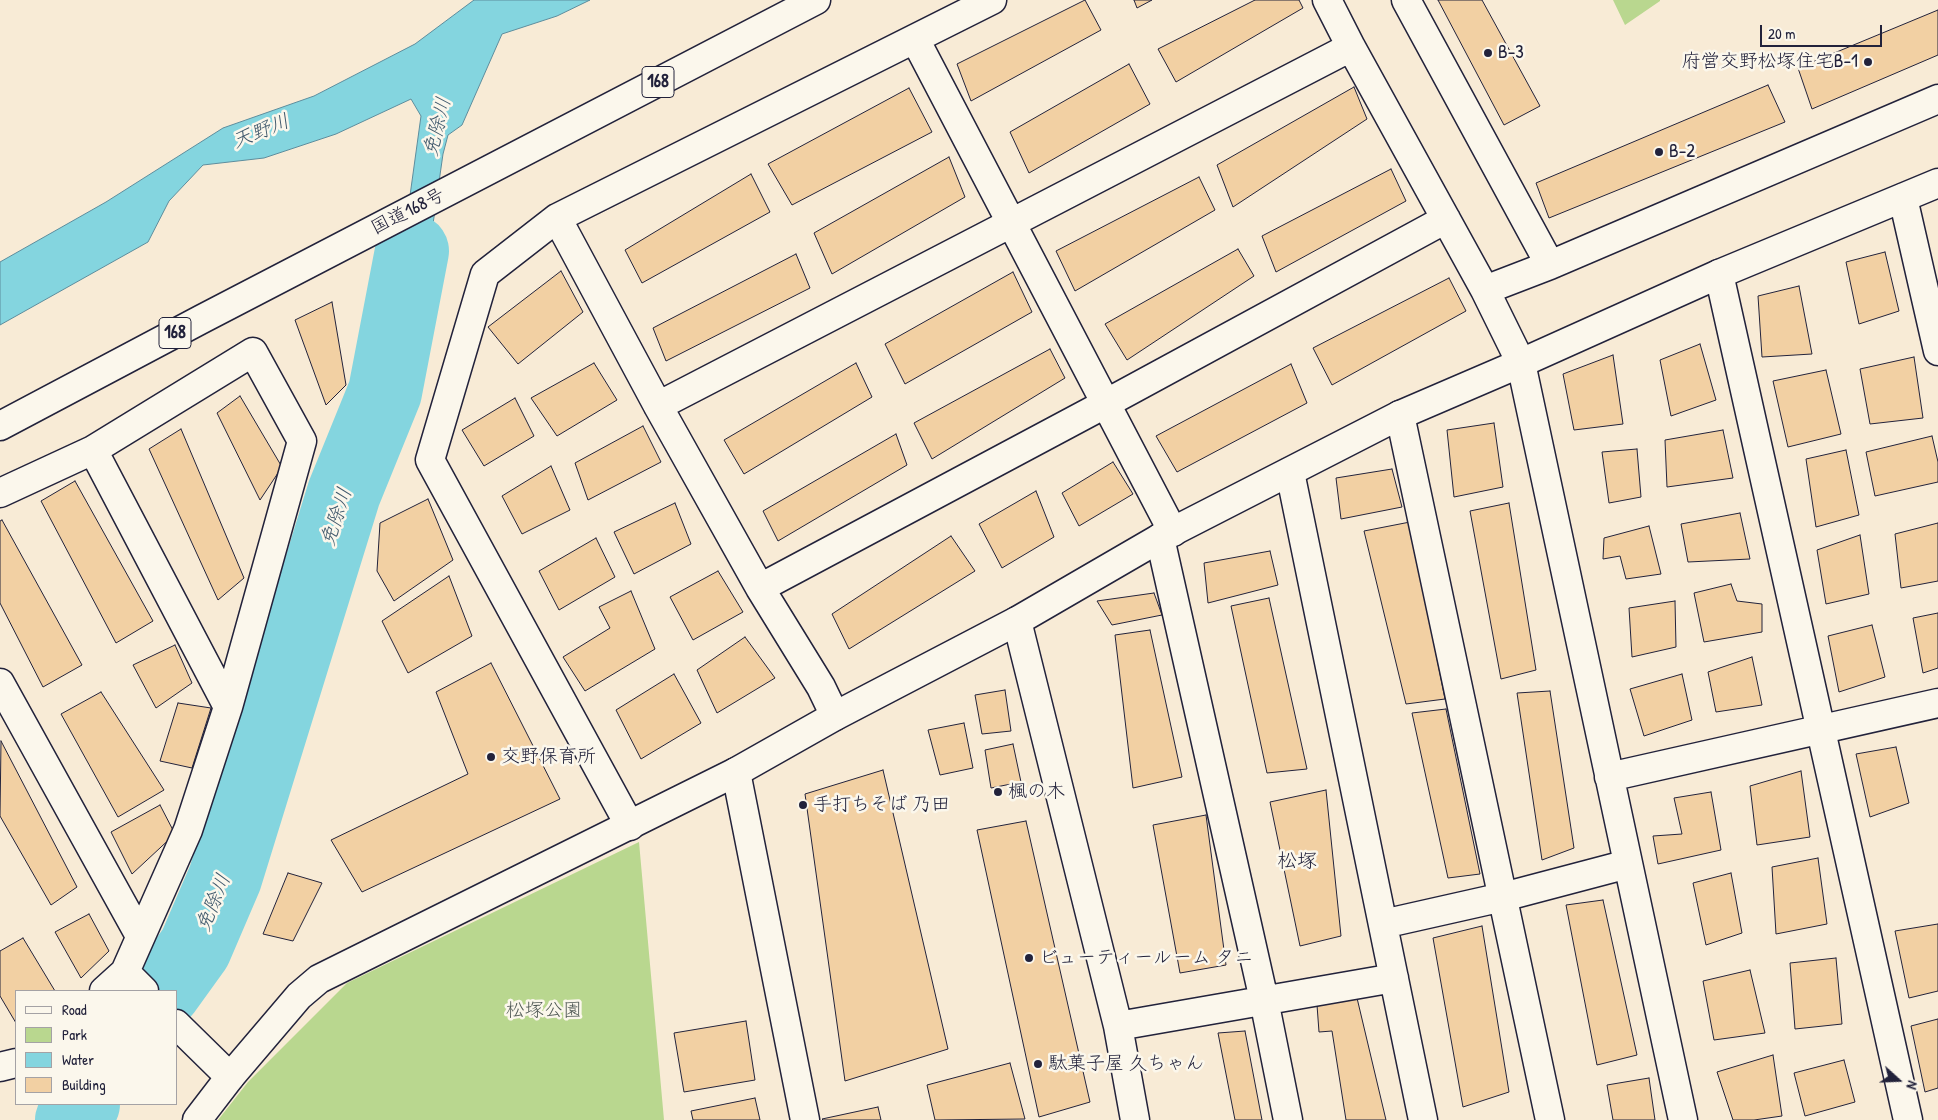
<!DOCTYPE html>
<meta charset="utf-8">
<style>
body{margin:0}
#map{position:relative;width:1938px;height:1120px;overflow:hidden;background:#f8ebd6;font-family:"Patrick Hand",sans-serif}
canvas{display:block}
.legend{position:absolute;left:15px;top:990px;width:162px;height:115px;box-sizing:border-box;background:#fbf7ec;border:1px solid #a4a2a5;margin:0;padding:6px 9px;list-style:none;font-size:15px;color:#22223b}
.legend li{display:flex;align-items:center;gap:10px;height:25px}
.legend b{width:25px;border:1px solid #a4a2a5}
.north{position:absolute;left:1873px;top:1055px;width:50px;height:50px;-webkit-text-stroke:4px #fbf7ec;paint-order:stroke;rotate:110deg;font-size:14px;font-weight:700;line-height:20px;text-align:center;color:#22223b}
.north::after{content:'';display:block;margin:auto;width:18px;height:22px;background:#22223b;clip-path:polygon(50% 0,100% 100%,50% 72%,0 100%)}
.scale{position:absolute;left:1760px;top:25px;width:122px;height:22px;box-sizing:border-box;border:2px solid #22223b;border-top:0;padding-left:6px;font-size:15px;line-height:18px;white-space:nowrap;color:#22223b;-webkit-text-stroke:4px #fbf7ec;paint-order:stroke}
</style>
<div id="map">
<canvas width="1938" height="1120"></canvas>
<ul class="legend">
<li><b style="height:6px;background:#fbf7ec"></b>Road</li>
<li><b style="height:14px;background:#b9d78f"></b>Park</li>
<li><b style="height:14px;background:#84d5df"></b>Water</li>
<li><b style="height:14px;background:#f2d0a3"></b>Building</li>
</ul>
<div class="north">N</div>
<div class="scale">20 m</div>
</div>
<script>
const context = document.querySelector('canvas').getContext('2d');
context.lineJoin = 'round';
function paint(path, color) { context.fillStyle = color; context.fill(path, 'evenodd'); }
const shape = rows => new Path2D(rows.map(r => 'M' + r).join(''));
function strokePath(path, color, width, dash) { context.strokeStyle = color; context.lineWidth = width; context.lineCap = dash ? 'butt' : 'round'; context.setLineDash(dash || []); context.stroke(path); }
function drawText(font, color, halo, rows, align = 'center') {
  context.font = font + ' "Patrick Hand","Klee One",sans-serif'; context.lineWidth = 5; context.setLineDash([]); context.textBaseline = 'middle'; context.strokeStyle = halo; context.fillStyle = color; for (const [text, x, y, turn = 0] of rows) {
    context.save(); context.translate(x, y); context.rotate((+turn || 0) * Math.PI / 180); context.textAlign = isNaN(turn) ? turn : align; if (halo) context.strokeText(text, 0, 0); context.fillText(text, 0, 0); context.restore();
  }
}
const green = shape([
 [1613,0,1660,0,1660,1,1625,25],
 [639,842,664,1120,218,1120,248,1082,347,983]
]);
const water = shape([
 [474,0,590,0,557,16,502,34,462,125,448,135,443,154,427,266,410,322,387,362,421,116,411,99,336,134,264,158,203,165,169,201,148,242,0,325,0,262,106,202,223,128,314,96,415,44,474,0]
]);
const river = shape([
 [164,991,195,948,225,878,344,493,385,392,412,251],
 [72,1120,83,1104]
]);
const building = shape([
 [1085,0,1101,30,971,101,957,64,1085,0],
 [1134,0,1152,0,1137,8,1134,0],
 [1255,0,1299,0,1303,8,1176,82,1158,49,1255,0],
 [1438,0,1482,0,1540,106,1504,125,1438,0],
 [1938,10,1938,55,1812,109,1798,68,1938,10],
 [1129,64,1150,104,1029,173,1010,132,1129,64],
 [1768,85,1785,122,1549,218,1536,183,1768,85],
 [1354,87,1367,119,1233,207,1217,165,1354,87],
 [909,88,932,132,792,205,768,164,909,88],
 [949,157,965,197,832,274,814,233,949,157],
 [1391,169,1406,201,1276,272,1262,236,1391,169],
 [751,174,770,212,642,283,625,250,751,174],
 [1199,177,1215,210,1075,291,1056,251,1199,177],
 [1238,249,1254,276,1127,360,1105,324,1238,249],
 [1885,252,1899,311,1859,324,1846,262,1885,252],
 [796,254,810,288,666,361,653,328,796,254],
 [561,271,583,312,518,364,488,327,561,271],
 [1013,272,1032,312,905,384,885,344,1013,272],
 [1449,278,1466,311,1332,385,1313,348,1449,278],
 [1799,286,1812,354,1762,357,1758,296,1799,286],
 [332,302,346,385,326,405,295,320,332,302],
 [1700,344,1716,400,1671,416,1660,360,1700,344],
 [1050,349,1065,378,932,459,914,423,1050,349],
 [1613,355,1623,424,1574,430,1563,374,1613,355],
 [1914,357,1923,418,1870,424,1860,369,1914,357],
 [594,363,617,400,557,436,531,398,594,363],
 [856,363,872,397,744,474,724,440,856,363],
 [1291,364,1307,403,1177,472,1156,436,1291,364],
 [1826,370,1841,434,1788,447,1773,381,1826,370],
 [240,396,282,467,260,500,217,413,240,396],
 [515,398,534,436,484,466,462,430,515,398],
 [1494,423,1503,487,1454,497,1447,430,1494,423],
 [643,426,661,462,588,500,575,463,643,426],
 [181,429,244,578,218,600,149,449,181,429],
 [1723,430,1733,478,1667,487,1665,440,1723,430],
 [896,434,907,465,778,541,763,511,896,434],
 [1932,436,1938,462,1938,482,1875,496,1866,452,1932,436],
 [1637,449,1641,497,1609,503,1602,452,1637,449],
 [1846,450,1859,515,1816,527,1806,459,1846,450],
 [1113,462,1133,494,1079,526,1062,493,1113,462],
 [551,466,570,510,522,534,502,496,551,466],
 [1392,469,1402,507,1341,519,1336,478,1392,469],
 [75,481,153,621,116,643,41,501,75,481],
 [1036,491,1054,537,1002,568,979,524,1036,491],
 [428,499,453,560,394,601,377,571,380,523,428,499],
 [675,503,691,544,634,574,614,532,675,503],
 [1509,503,1536,670,1501,679,1470,511,1509,503],
 [1740,513,1750,559,1688,562,1681,524,1740,513],
 [2,520,82,665,43,687,0,603,0,521,2,520],
 [1410,522,1445,699,1406,704,1364,531,1410,522],
 [1938,523,1938,581,1901,588,1895,534,1938,523],
 [1649,526,1661,574,1626,579,1620,556,1603,559,1604,538,1649,526],
 [1860,535,1869,594,1826,604,1817,550,1860,535],
 [951,536,975,571,849,649,832,614,951,536],
 [596,538,615,577,559,610,539,571,596,538],
 [1270,551,1278,585,1208,603,1204,563,1270,551],
 [718,571,743,612,693,640,670,597,718,571],
 [449,576,472,636,408,673,382,621,449,576],
 [1731,584,1737,601,1762,604,1762,632,1704,642,1694,593,1731,584],
 [631,591,655,649,585,691,563,657,610,628,599,607,631,591],
 [1154,593,1162,615,1112,625,1097,601,1154,593],
 [1269,598,1307,769,1267,773,1231,606,1269,598],
 [1675,601,1676,647,1632,657,1629,608,1675,601],
 [1938,613,1938,668,1923,673,1913,618,1938,613],
 [1872,625,1885,677,1839,692,1828,636,1872,625],
 [1150,630,1182,777,1133,788,1115,635,1150,630],
 [745,637,775,678,717,713,697,670,745,637],
 [175,645,192,683,156,708,133,665,175,645],
 [1752,657,1762,705,1716,712,1708,672,1752,657],
 [491,663,560,799,362,892,331,840,468,774,436,692,491,663],
 [674,674,701,723,641,759,616,710,674,674],
 [1682,674,1692,720,1644,736,1630,689,1682,674],
 [1005,690,1011,731,982,734,975,695,1005,690],
 [1550,691,1574,848,1542,860,1517,693,1550,691],
 [101,692,164,790,118,817,61,714,101,692],
 [178,703,211,708,192,768,160,761,178,703],
 [1446,709,1480,874,1448,878,1412,713,1446,709],
 [964,723,973,768,940,775,928,730,964,723],
 [1,741,77,887,51,905,0,816,1,741],
 [1013,744,1021,782,991,788,985,750,1013,744],
 [1896,747,1909,803,1870,817,1856,754,1896,747],
 [883,770,948,1049,845,1081,805,794,883,770],
 [1801,771,1810,837,1757,845,1750,786,1801,771],
 [1326,790,1341,936,1300,946,1270,802,1326,790],
 [1711,792,1721,850,1658,864,1653,836,1682,834,1674,798,1711,792],
 [160,805,175,834,132,874,111,832,160,805],
 [1206,815,1226,965,1180,973,1153,825,1206,815],
 [1026,821,1090,1102,1039,1117,977,830,1026,821],
 [1818,858,1827,924,1776,934,1772,867,1818,858],
 [288,873,322,883,293,941,263,934,288,873],
 [1731,873,1742,933,1706,945,1693,883,1731,873],
 [1603,900,1637,1055,1597,1065,1566,905,1603,900],
 [89,914,109,951,81,978,55,932,89,914],
 [1938,924,1938,991,1909,998,1895,931,1938,924],
 [1482,926,1509,1092,1463,1107,1433,938,1482,926],
 [23,938,55,991,16,991,16,1023,0,996,0,951,23,938],
 [1836,958,1842,1024,1795,1029,1790,963,1836,958],
 [1750,970,1765,1033,1714,1040,1703,981,1750,970],
 [1357,998,1386,1120,1346,1120,1332,1031,1319,1032,1317,1005,1357,998],
 [1938,1019,1938,1088,1925,1092,1911,1026,1938,1019],
 [746,1021,755,1080,684,1092,674,1033,746,1021],
 [1245,1031,1262,1120,1235,1120,1218,1033,1245,1031],
 [1773,1055,1782,1116,1754,1120,1733,1120,1717,1072,1773,1055],
 [1844,1060,1855,1102,1805,1116,1794,1073,1844,1060],
 [1010,1063,1025,1119,935,1120,927,1085,1010,1063],
 [1649,1078,1655,1120,1613,1120,1607,1085,1649,1078],
 [755,1098,760,1120,693,1120,691,1111,755,1098],
 [878,1107,881,1120,823,1120,822,1119,878,1107]
]);
const minor = shape([
 [1327,0,1351,47,1485,290,1521,363,1683,1120],
 [1406,0,1550,265],
 [915,39,1173,532],
 [1903,198,1938,351],
 [557,218,658,406,760,588,821,687,835,716],
 [1719,274,1908,1120],
 [1485,290,1550,265,1938,99],
 [658,406,1351,47],
 [1400,415,1550,1120],
 [93,450,228,707],
 [1290,472,1423,1120],
 [0,493,93,450,253,352,302,441,228,707,188,830,125,972,104,991],
 [1160,538,1264,1000,1288,1120],
 [760,588,1105,404,1446,219],
 [1017,621,1118,1026,1135,1120],
 [0,683,140,936],
 [736,772,805,1120],
 [1609,777,1938,703],
 [630,826,430,460,485,274,557,218,992,0],
 [1383,924,1503,897,1628,864],
 [125,972,144,991],
 [176,1024,230,1077],
 [1118,1026,1394,978],
 [0,1067,16,1063]
]);
const tertiary = shape([
 [197,1120,230,1077,299,996,319,979,736,772,835,716,1017,621,1160,538,1400,415,1521,363,1719,274,1938,183]
]);
const trunk = shape([
 [0,426,202,319,816,0]
]);
const markers = [
 [1488,53,5,"#22223b"],
 [1868,62,5,"#22223b"],
 [1659,152,5,"#22223b"],
 [491,757,5,"#22223b"],
 [998,792,5,"#22223b"],
 [803,805,5,"#22223b"],
 [1029,958,5,"#22223b"],
 [1038,1064,5,"#22223b"]
];
const shields = [
 [658,82,32],
 [175,333,32]
];
const shieldNames = [
 ["168",658,82],
 ["168",175,333]
];
const poiNames = [
 ["B-3",1498,53],
 ["府営交野松塚住宅B-1",1858,62,"right"],
 ["B-2",1669,152],
 ["交野保育所",501,757],
 ["楓の木",1008,792],
 ["手打ちそば 乃田",813,805],
 ["ビューティールーム タニ",1039,958],
 ["駄菓子屋 久ちゃん",1048,1064]
];
const streetNames = [
 ["国道168号",408,212,-27]
];
const parkNames = [
 ["松塚公園",544,1011]
];
const waterNames = [
 ["免除川",438,127,-76],
 ["天野川",261,132,-22],
 ["免除川",337,517,-72],
 ["免除川",214,903,-68]
];
const neighbourhoodNames = [
 ["松塚",1297,862]
];
paint(green, '#b9d78f');
paint(water, '#84d5df');
strokePath(water, '#5d8d9d', 1);
strokePath(river, '#84d5df', 74);
paint(building, '#f2d0a3');
strokePath(building, '#22223b', 1);
strokePath(minor, '#22223b', 31);
strokePath(tertiary, '#22223b', 31);
strokePath(trunk, '#22223b', 31);
strokePath(minor, '#fbf7ec', 28);
strokePath(tertiary, '#fbf7ec', 28);
strokePath(trunk, '#fbf7ec', 28);
for (const [x, y, r, color] of markers) { const dot = new Path2D(); dot.arc(x, y, r, 0, 2 * Math.PI); context.fillStyle = color; context.fill(dot); strokePath(dot, '#fbf7ec', 2); }
for (const [x, y, w] of shields) { const box = new Path2D(); box.roundRect(x - w / 2, y - 15.5, w, 31, 4); context.fillStyle = '#fbf7ec'; context.fill(box); strokePath(box, '#22223b', 1); }
drawText('bold 18px', '#22223b', null, shieldNames);
drawText('19px', '#22223b', '#fbf7ec', poiNames, 'left');
drawText('19px', '#22223b', '#fbf7ec', streetNames);
drawText('19px', '#4f5854', '#fbf7ec', parkNames);
drawText('italic 20px', '#3f586c', '#fbf7ec', waterNames);
drawText('20px', '#22223b', '#fbf7ec', neighbourhoodNames);
</script>
